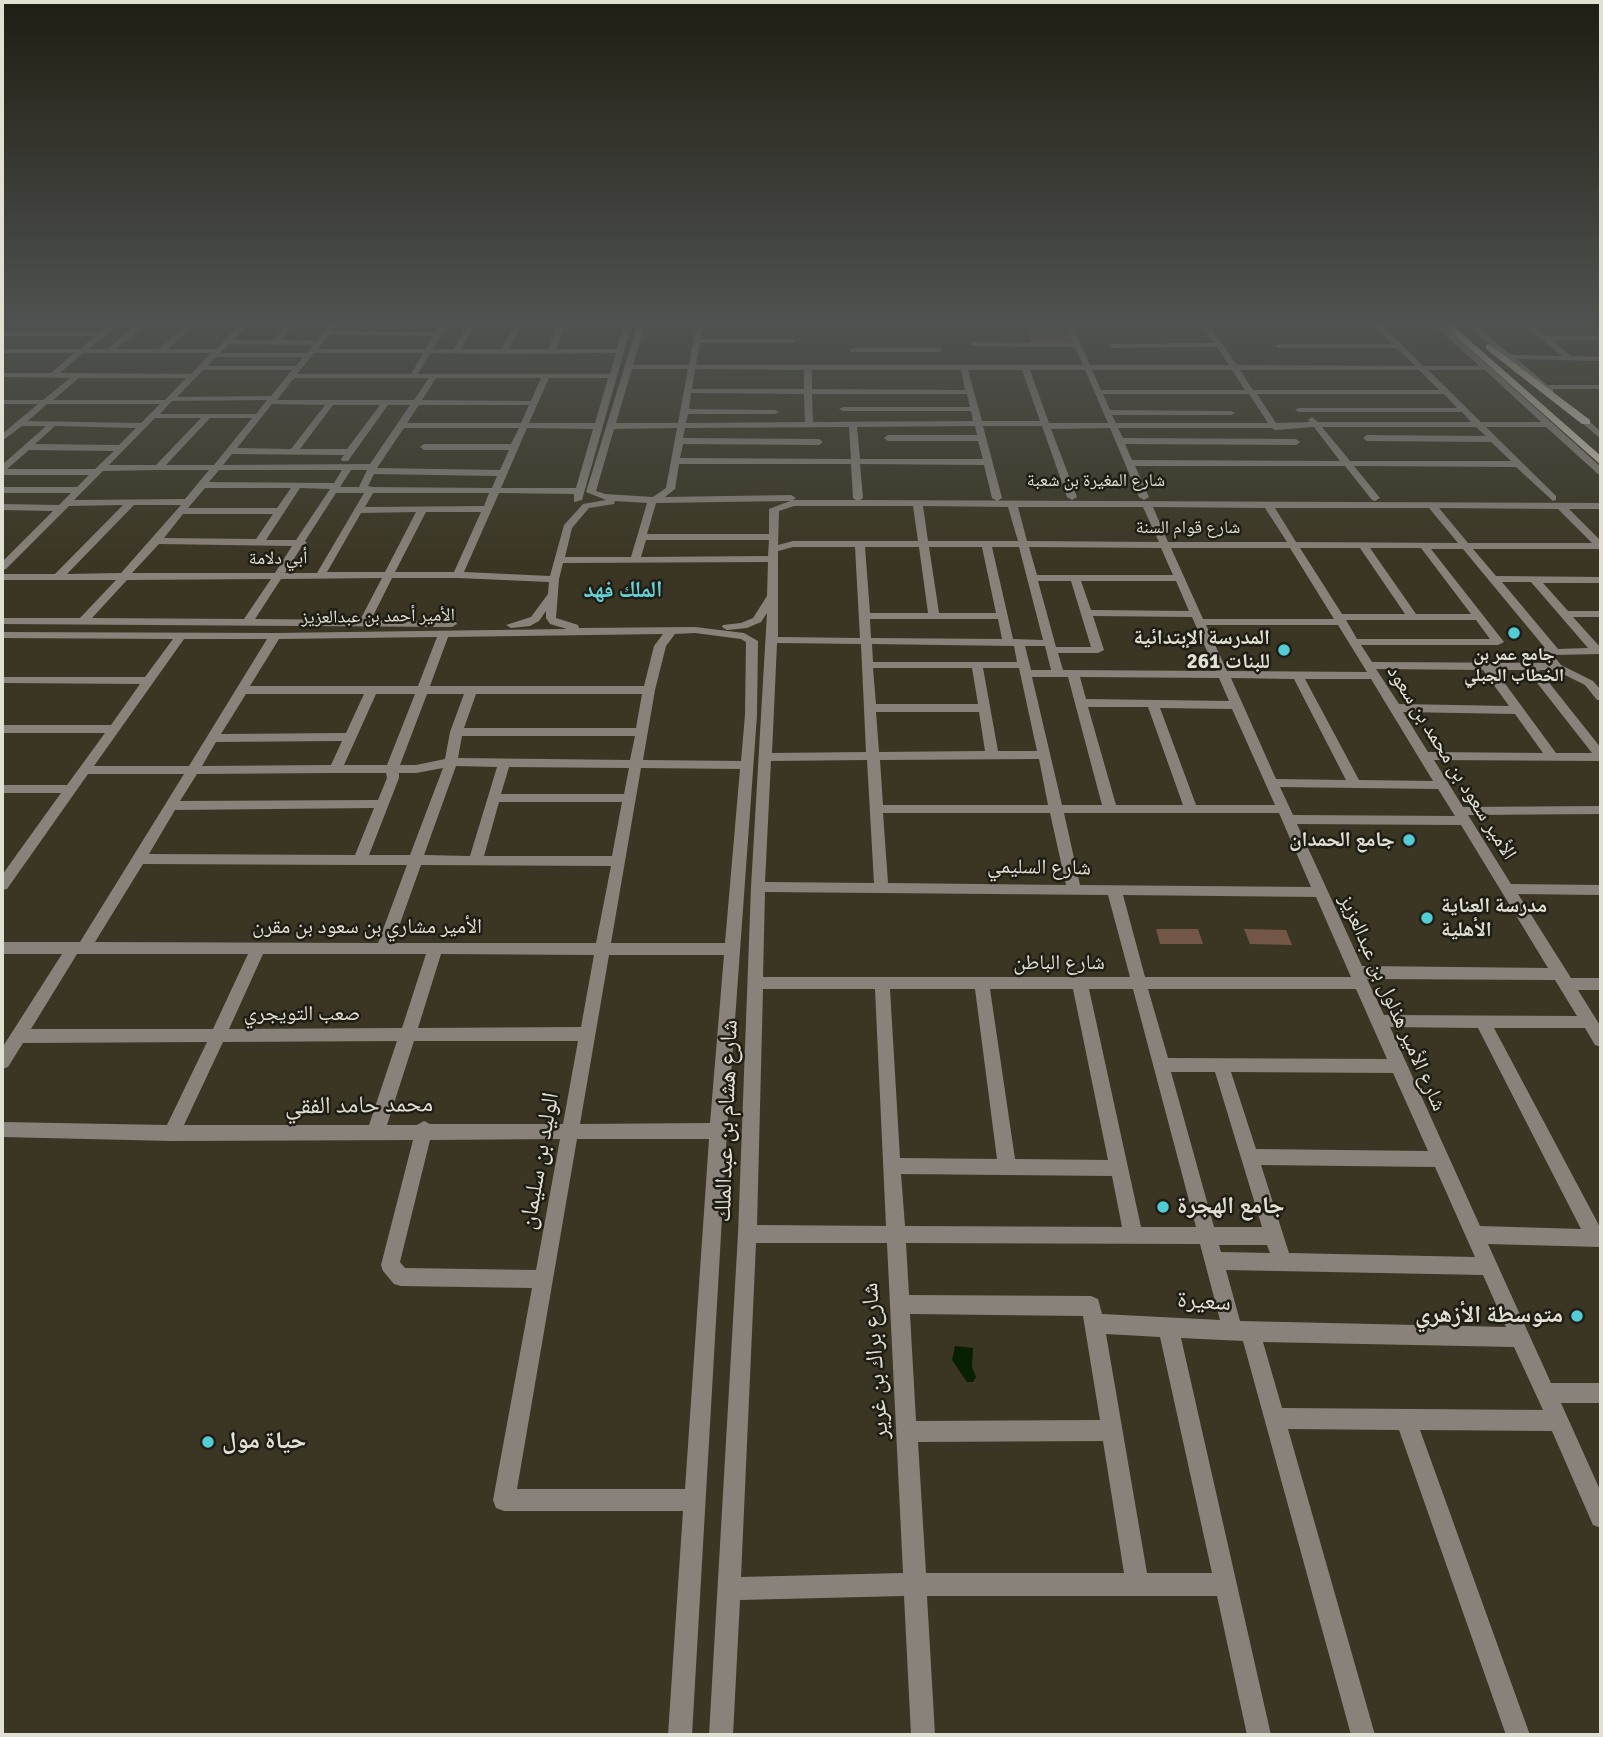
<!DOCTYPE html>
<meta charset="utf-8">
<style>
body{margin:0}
#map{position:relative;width:1603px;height:1737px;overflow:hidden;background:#3b3623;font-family:Signika,sans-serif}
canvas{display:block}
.frame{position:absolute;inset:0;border:4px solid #e2dfd3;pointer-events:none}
</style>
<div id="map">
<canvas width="1603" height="1737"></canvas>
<div class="frame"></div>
</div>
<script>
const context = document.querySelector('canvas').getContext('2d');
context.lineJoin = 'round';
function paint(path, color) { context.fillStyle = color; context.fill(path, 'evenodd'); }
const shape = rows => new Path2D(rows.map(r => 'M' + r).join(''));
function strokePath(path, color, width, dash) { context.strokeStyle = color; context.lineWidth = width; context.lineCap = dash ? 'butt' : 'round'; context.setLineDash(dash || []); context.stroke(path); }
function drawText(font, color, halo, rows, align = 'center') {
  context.font = font + ' Signika,"Noto Naskh Arabic",sans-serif'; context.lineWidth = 5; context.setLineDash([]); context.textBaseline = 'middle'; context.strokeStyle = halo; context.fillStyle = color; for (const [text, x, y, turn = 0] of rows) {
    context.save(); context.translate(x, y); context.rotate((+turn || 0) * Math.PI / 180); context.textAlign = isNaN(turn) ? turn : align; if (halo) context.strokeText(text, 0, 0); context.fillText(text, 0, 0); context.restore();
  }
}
const green = shape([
 [1026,328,1069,329,1076,344,1032,344],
 [1156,929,1198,929,1203,944,1160,944],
 [1244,929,1286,930,1292,945,1250,944]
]);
const water = shape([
 [955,1346,973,1348,972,1367,976,1377,973,1382,967,1382,952,1360]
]);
const minor = shape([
 [111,323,119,323,89,349,107,349,139,323,148,323,116,349,159,349,189,323,197,323,168,349,216,349,242,323,250,323,233,340,274,340,288,323,296,323,281,340,317,341,331,323,339,323,332,331,436,332,441,323,449,323,433,349,454,349,469,323,477,323,461,349,501,349,515,323,523,323,509,349,548,349,559,323,567,323,556,349,617,349,624,323,632,323,582,500,574,502,574,494,499,493,464,572,550,576,564,525,583,504,606,500,586,492,638,323,1441,323,1601,467,1601,475,1598,474,1546,427,1486,427,1556,496,1556,500,1553,501,1516,467,1354,466,1380,498,1375,501,1372,500,1345,466,1135,466,1149,497,1144,500,1139,497,1110,428,1051,429,1077,497,1072,500,1067,497,1042,426,983,426,1002,498,997,501,992,498,984,465,860,464,863,498,860,500,1601,503,1601,509,1569,509,1601,541,1601,549,1473,549,1496,576,1601,577,1601,583,1543,583,1568,611,1601,611,1601,617,1573,617,1601,648,1601,654,1553,655,1561,665,1593,681,1601,690,1601,700,1597,700,1585,685,1555,670,1539,670,1601,748,1601,761,1434,760,1463,807,1601,806,1601,814,1468,815,1511,884,1601,885,1601,895,1518,894,1571,978,1601,978,1601,990,1578,990,1601,1027,1601,1047,1595,1045,1585,1028,1494,1028,1601,1229,1601,1247,1488,1244,1551,1383,1601,1383,1601,1403,1561,1403,1601,1492,1601,1528,1593,1525,1552,1431,1420,1430,1530,1735,1506,1735,1399,1430,1288,1429,1375,1735,1351,1735,1243,1341,1181,1338,1271,1735,1247,1735,1217,1596,927,1596,935,1735,911,1735,904,1596,740,1600,733,1735,709,1735,738,1234,751,887,767,613,761,622,747,628,727,630,722,627,723,625,741,623,753,618,767,596,768,562,563,563,559,579,556,618,578,625,579,628,695,627,744,633,758,641,757,715,727,1131,692,1735,668,1735,683,1511,504,1511,496,1508,493,1500,532,1288,401,1286,394,1284,383,1271,381,1265,413,1140,172,1141,2,1137,2,1122,167,1125,207,1042,23,1043,8,1067,2,1069,2,1048,62,954,2,954,2,942,80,942,184,774,88,774,7,889,2,890,2,875,61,793,2,793,2,785,67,785,105,733,2,733,2,725,111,725,140,684,2,683,2,677,145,677,173,639,2,638,2,632,275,633,567,629,550,624,546,618,546,611,539,621,530,626,511,628,506,625,531,617,548,594,549,582,458,578,392,578,371,620,456,622,457,624,452,627,2,624,2,618,80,618,116,580,2,580,2,574,55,574,123,505,69,506,6,569,2,570,2,562,53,511,2,510,2,504,59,505,71,493,2,493,2,487,77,487,89,475,2,475,2,465,46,426,22,426,2,441,2,434,38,404,2,404,2,400,43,400,70,378,2,377,2,373,51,373,74,353,2,353,2,349,80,349,95,336,2,336,2,332,100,332,111,323],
 [645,326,696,326,689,365,633,365,645,326],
 [703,326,1066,327,1073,343,974,342,970,344,974,346,1075,347,1083,365,696,365,700,343,792,343,796,341,792,339,701,339,703,326],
 [1073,327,1203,327,1214,343,1113,344,1109,346,1113,348,1217,347,1229,365,1090,365,1073,327],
 [1210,327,1376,327,1393,344,1279,344,1275,346,1279,348,1397,348,1415,366,1237,365,1210,327],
 [1384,327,1437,327,1479,366,1423,366,1384,327],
 [329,335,433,336,426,349,318,349,329,335],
 [229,344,313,345,307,353,220,353,229,344],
 [83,353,211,353,191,374,60,373,83,353],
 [314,353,423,353,411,374,297,374,314,353],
 [430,353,503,354,616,353,610,374,418,374,430,353],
 [216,357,303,357,296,366,208,366,216,357],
 [632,369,688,369,678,423,616,423,632,369],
 [695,369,804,370,804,389,692,389,695,369],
 [203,370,292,370,271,396,177,397,203,370],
 [812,370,961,370,965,390,812,389,812,370],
 [968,370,1022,370,1040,421,982,421,968,370],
 [1030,370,1085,370,1108,423,1049,423,1030,370],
 [1092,370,1232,370,1245,390,1101,390,1092,370],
 [1240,370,1419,370,1439,390,1253,390,1240,370],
 [1428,370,1485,370,1541,422,1481,422,1428,370],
 [79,378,186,378,165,400,53,400,79,378],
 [294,378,429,378,414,400,277,400,294,378],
 [436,378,541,378,531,401,422,400,436,378],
 [549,378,608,378,595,423,529,423,549,378],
 [691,393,804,394,805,422,686,423,688,414,775,414,779,412,775,410,689,409,691,393],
 [812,394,967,394,970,407,843,407,839,409,843,411,971,411,973,421,813,422,812,394],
 [1103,394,1249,394,1268,423,1116,423,1112,415,1231,415,1235,413,1231,411,1110,410,1103,394],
 [1257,394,1444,394,1457,408,1299,408,1295,410,1299,412,1462,412,1471,422,1318,422,1312,417,1308,420,1310,422,1276,423,1257,394],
 [267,400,256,414,160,414,172,401,267,400],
 [47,404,160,404,141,423,28,421,47,404],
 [272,404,325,405,291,449,237,448,272,404],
 [333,405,380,405,347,449,300,449,333,405],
 [388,405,410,405,370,464,223,465,232,454,344,455,341,459,342,461,348,461,388,405],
 [419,405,529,405,521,423,407,423,419,405],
 [155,418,201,418,156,465,109,465,155,418],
 [210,418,252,418,214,465,166,465,210,418],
 [55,426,136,428,119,445,35,444,55,426],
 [975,426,977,435,888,435,884,438,888,441,978,441,983,459,860,459,857,427,975,426],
 [849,427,851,459,680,458,683,444,819,445,823,442,819,439,683,438,685,428,849,427],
 [1314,427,1340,461,1132,460,1125,444,1296,445,1300,442,1296,439,1123,438,1118,428,1271,428,1275,430,1314,427],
 [1322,427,1476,427,1486,436,1367,435,1363,438,1367,441,1491,442,1511,461,1350,461,1322,427],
 [404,428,519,428,511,444,424,444,420,447,424,450,509,450,500,470,377,468,404,428],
 [527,428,593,429,576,488,501,488,527,428],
 [677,428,666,488,653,497,605,494,596,491,614,429,677,428],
 [29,450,114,451,95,469,7,469,29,450],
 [679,464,851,464,853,498,856,500,793,500,796,498,791,495,665,497,675,489,679,464],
 [159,470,209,470,185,499,74,500,103,471,159,470],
 [219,470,342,470,334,483,209,482,219,470],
 [351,470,367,470,359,487,340,487,351,470],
 [374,474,497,476,492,488,372,487,368,486,374,474],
 [205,488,291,488,277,508,188,508,205,488],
 [300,488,330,489,296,540,266,540,300,488],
 [336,493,364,493,317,573,285,573,302,546,307,543,305,541,336,493],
 [373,493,489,493,484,506,365,507,373,493],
 [615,501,647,503,631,557,565,557,572,528,589,508,614,504,615,501],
 [790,501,769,509,769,534,647,534,656,503,790,501],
 [134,505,181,505,121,573,67,574,134,505],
 [794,506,913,506,918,541,793,541,778,545,779,511,794,506],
 [923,506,1008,507,1018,541,928,541,923,506],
 [1018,507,1143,507,1159,542,1027,541,1018,507],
 [1153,507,1265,508,1287,542,1168,542,1153,507],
 [1275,508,1429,508,1458,543,1296,542,1275,508],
 [1439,508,1558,509,1592,543,1468,543,1439,508],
 [416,512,385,572,327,572,361,513,416,512],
 [426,512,481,512,454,572,395,572,426,512],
 [183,514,273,514,256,539,164,538,183,514],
 [646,540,769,540,768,556,641,557,646,540],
 [159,544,292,546,275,573,132,573,159,544],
 [793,547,855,547,860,638,778,637,778,551,793,547],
 [865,547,919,547,928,613,870,613,865,547],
 [929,547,982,547,996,613,939,613,929,547],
 [992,547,1019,547,1043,640,1013,639,992,547],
 [1029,547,1161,548,1173,575,1037,575,1029,547],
 [1171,548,1290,548,1334,619,1203,619,1171,548],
 [1300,548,1360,548,1405,614,1342,614,1300,548],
 [1370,548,1421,548,1471,614,1416,614,1370,548],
 [1431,549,1463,549,1545,648,1538,651,1548,663,1372,662,1361,645,1498,645,1504,642,1431,549],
 [382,578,360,620,255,619,281,579,382,578],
 [271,579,244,619,92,618,127,580,271,579],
 [1038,581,1071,581,1091,647,1056,647,1038,581],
 [1081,581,1176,581,1189,611,1091,610,1081,581],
 [1502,582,1531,582,1588,648,1558,649,1502,582],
 [1093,616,1192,617,1216,671,1063,670,1058,653,1098,653,1104,650,1093,616],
 [870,619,998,619,1002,639,871,638,870,619],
 [1346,620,1476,620,1490,639,1357,639,1346,620],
 [1206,625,1338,625,1367,672,1227,671,1206,625],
 [695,633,741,639,746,642,745,715,741,761,643,760,655,690,666,646,675,634,695,633],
 [663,634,654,646,644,686,430,686,448,637,663,634],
 [437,637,418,686,250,686,279,639,437,637],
 [184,639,267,639,189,766,94,766,184,639],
 [777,643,861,644,866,752,772,753,777,643],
 [872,644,1014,646,1017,662,873,662,872,644],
 [1025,646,1045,646,1051,670,1031,670,1025,646],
 [873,668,972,668,978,704,876,704,873,668],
 [983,668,1019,668,1037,751,998,751,983,668],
 [1376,669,1483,670,1509,706,1399,704,1376,669],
 [1495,670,1527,670,1592,753,1556,753,1495,670],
 [1032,677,1068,677,1102,805,1062,805,1032,677],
 [1080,677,1219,678,1229,701,1086,699,1080,677],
 [1231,678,1294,679,1346,780,1276,779,1231,678],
 [1305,679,1371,679,1433,781,1359,780,1305,679],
 [246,694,364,694,346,733,221,734,246,694],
 [376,694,415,694,387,765,344,765,376,694],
 [427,694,464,694,450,732,445,759,416,765,400,765,427,694],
 [476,694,642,694,636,728,464,728,476,694],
 [1088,707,1148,707,1183,805,1116,805,1088,707],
 [1160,708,1232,709,1275,805,1196,805,1160,708],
 [876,712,979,712,985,751,879,752,876,712],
 [1403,712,1515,714,1543,753,1428,752,1403,712],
 [462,736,635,736,630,760,458,758,462,736],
 [342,741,331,765,202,766,216,742,342,741],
 [1039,759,1048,805,883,805,880,760,1039,759],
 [867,760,874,883,765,882,771,761,867,760],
 [456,766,497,767,470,856,424,855,456,766],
 [509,767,629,768,624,794,501,794,509,767],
 [443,768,410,855,369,855,399,778,399,773,416,773,443,768],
 [641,768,740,769,725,943,611,943,641,768],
 [332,773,386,773,387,778,378,800,180,801,197,774,332,773],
 [1280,787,1438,789,1455,816,1293,815,1280,787],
 [499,802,622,802,612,856,484,856,499,802],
 [374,808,355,855,149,854,175,810,374,808],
 [883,813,1050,813,1066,885,888,883,883,813],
 [1064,813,1279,813,1311,887,1080,885,1064,813],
 [1297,824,1461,825,1548,968,1362,966,1297,824],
 [143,864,360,865,407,865,378,943,95,942,143,864],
 [421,865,611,866,596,943,393,943,421,865],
 [765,892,1108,895,1130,977,763,977,765,892],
 [1123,895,1316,897,1351,977,1145,977,1123,895],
 [77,954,248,954,213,1029,31,1029,77,954],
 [263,954,426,954,402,1028,229,1029,263,954],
 [441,954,594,955,581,1027,418,1028,441,954],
 [609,955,724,955,710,1123,580,1124,609,955],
 [1367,979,1555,980,1577,1016,1384,1015,1367,979],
 [763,989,875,989,886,1226,757,1225,763,989],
 [890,989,975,989,997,1159,900,1158,890,989],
 [990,989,1073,989,1108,1160,1015,1159,990,989],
 [1089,989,1133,989,1196,1227,1141,1227,1089,989],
 [1148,989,1356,989,1387,1059,1168,1058,1148,989],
 [1390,1027,1478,1028,1581,1229,1480,1226,1390,1027],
 [397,1041,369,1125,184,1125,223,1042,397,1041],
 [414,1041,578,1041,563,1124,430,1124,424,1121,417,1125,387,1125,414,1041],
 [1171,1072,1215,1072,1262,1227,1214,1227,1171,1072],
 [1231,1072,1393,1073,1428,1151,1256,1149,1231,1072],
 [560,1139,536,1270,405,1268,400,1262,430,1140,560,1139],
 [577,1139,709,1139,685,1489,517,1489,577,1139],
 [1261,1165,1435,1167,1475,1257,1289,1253,1261,1165],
 [901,1174,1112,1176,1122,1227,905,1226,901,1174],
 [756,1243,887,1243,903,1573,741,1577,756,1243],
 [906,1243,1200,1244,1220,1320,1102,1314,1098,1299,1091,1296,909,1295,906,1243],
 [1219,1245,1267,1245,1270,1253,1221,1252,1219,1245],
 [1226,1270,1483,1275,1506,1327,1240,1321,1226,1270],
 [910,1314,1083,1316,1100,1420,916,1421,910,1314],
 [1106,1334,1160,1337,1212,1573,1147,1573,1106,1334],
 [1263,1342,1514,1347,1543,1410,1282,1408,1263,1342],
 [1103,1441,1124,1573,926,1573,918,1442,1103,1441],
 [1465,323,1473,323,1511,355,1562,356,1522,323,1530,323,1546,336,1601,336,1601,340,1552,340,1571,356,1601,357,1601,361,1517,359,1547,385,1601,385,1601,389,1553,389,1553,393,1547,393,1465,323],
 [854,348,939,348,943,350,939,352,851,352,850,350,854,348],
 [1570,409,1576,409,1601,432,1601,439,1570,413,1570,409]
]);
const major = shape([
 [1441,323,1450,323,1601,456,1601,465,1441,323],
 [1489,344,1590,420,1590,424,1582,424,1486,349,1486,345,1489,344]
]);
const markers = [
 [1514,633,7,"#52ccd5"],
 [1284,650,7,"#52ccd5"],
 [1409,840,7,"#52ccd5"],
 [1427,918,7,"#52ccd5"],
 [1163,1207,7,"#52ccd5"],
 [1577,1316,7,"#52ccd5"],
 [208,1442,7,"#52ccd5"]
];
const farStreetnames = [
 ["شارع المغيرة بن شعبة",1096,481],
 ["شارع قوام السنة",1188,528],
 ["أبي دلامة",278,559,-1],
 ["الأمير أحمد بن عبدالعزيز",378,617,-1]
];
const farPoinames = [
 ["جامع عمر بن",1514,655],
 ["الخطاب الجبلي",1514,676]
];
const poiNames = [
 ["المدرسة الإبتدائية",1270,638],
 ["261 للبنات",1270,662],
 ["جامع الحمدان",1395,840],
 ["مدرسة العناية",1441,906,"left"],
 ["الأهلية",1441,930,"left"]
];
const streetNames = [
 ["الأمير سعود بن محمد بن سعود",1451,763,58],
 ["شارع السليمي",1039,868,1],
 ["الأمير مشاري بن سعود بن مقرن",367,927],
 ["شارع الباطن",1059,963],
 ["شارع الأمير هذلول بن عبدالعزيز",1392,1003,66],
 ["صعب التويجري",302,1014]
];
const farDistrictnames = [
 ["الملك فهد",623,591]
];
const nearStreetnames = [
 ["محمد حامد الفقي",359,1106,-1],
 ["شارع هشام بن عبدالملك",727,1121,-88],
 ["الوليد بن سليمان",540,1161,-80],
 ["سعيرة",1204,1302,4],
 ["شارع براك بن غرير",876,1361,-94]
];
const nearPoinames = [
 ["جامع الهجرة",1177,1207],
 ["متوسطة الأزهري",1563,1316,"right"],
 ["حياة مول",222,1442]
];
paint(green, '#735645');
paint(water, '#081f00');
paint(minor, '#89827a');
paint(major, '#dbcebe');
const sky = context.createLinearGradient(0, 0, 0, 566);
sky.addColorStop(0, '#201e13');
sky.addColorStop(0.57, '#4f5250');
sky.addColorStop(1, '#4f525000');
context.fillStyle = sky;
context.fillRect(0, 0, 1603, 566);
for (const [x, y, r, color] of markers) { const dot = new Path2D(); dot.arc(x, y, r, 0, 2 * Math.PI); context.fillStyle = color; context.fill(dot); strokePath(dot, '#201d15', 2.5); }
drawText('18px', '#e2dfd3', '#201d15', farStreetnames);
drawText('bold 18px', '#e2dfd3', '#201d15', farPoinames);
drawText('bold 21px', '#e2dfd3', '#201d15', poiNames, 'right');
drawText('21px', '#e2dfd3', '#201d15', streetNames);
drawText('bold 23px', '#65d2da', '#201d15', farDistrictnames);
drawText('24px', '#e2dfd3', '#201d15', nearStreetnames);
drawText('bold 24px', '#e2dfd3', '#201d15', nearPoinames, 'left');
</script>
